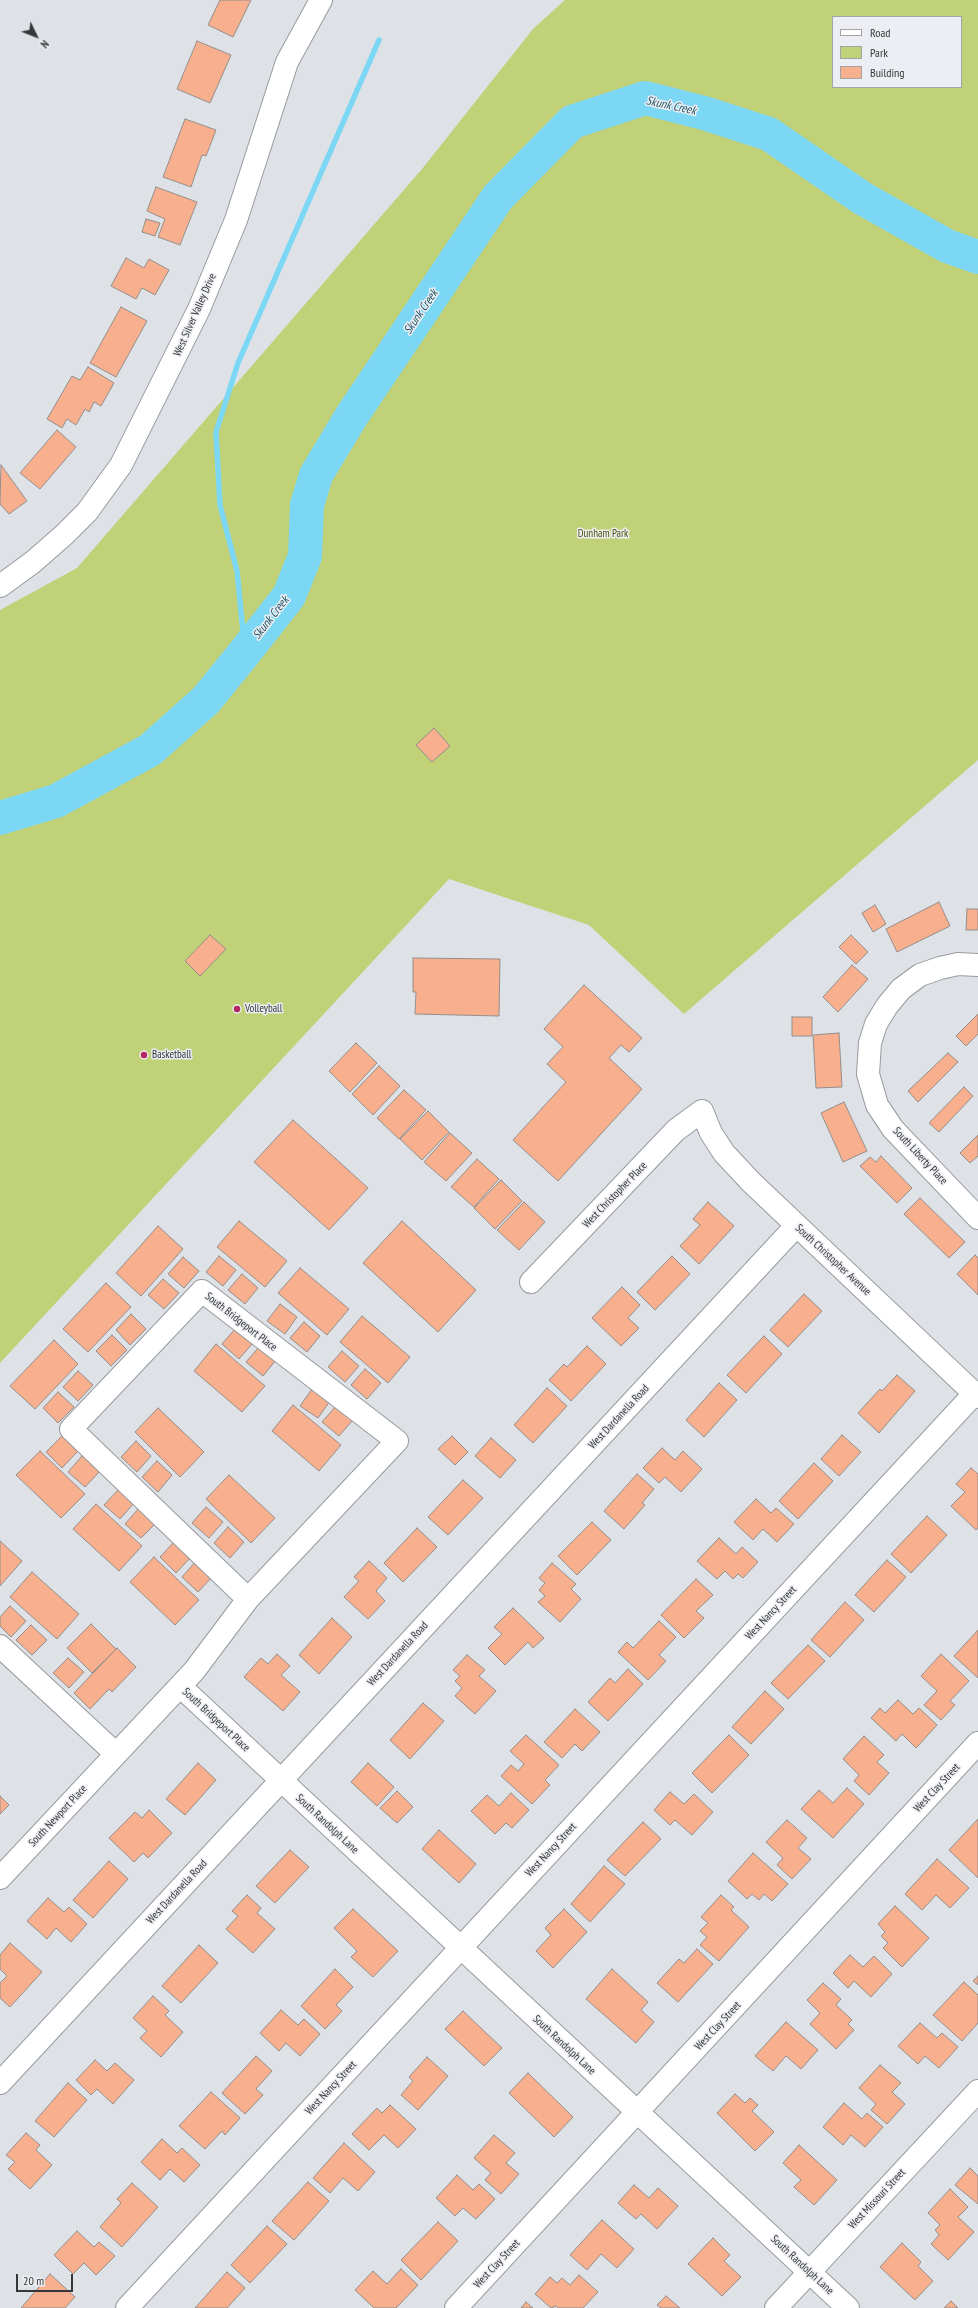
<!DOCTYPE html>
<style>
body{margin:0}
#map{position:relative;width:978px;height:2308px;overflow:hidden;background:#dee1e6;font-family:"PT Sans Narrow",sans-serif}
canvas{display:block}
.legend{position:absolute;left:832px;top:16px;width:130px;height:72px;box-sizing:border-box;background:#eceef3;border:1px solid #a3a4a8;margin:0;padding:5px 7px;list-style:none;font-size:12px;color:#353638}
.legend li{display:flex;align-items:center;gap:8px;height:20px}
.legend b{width:20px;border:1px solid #a3a4a8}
.north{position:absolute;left:16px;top:16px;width:40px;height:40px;-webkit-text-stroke:3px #eceef3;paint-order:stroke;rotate:133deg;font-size:11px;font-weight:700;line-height:16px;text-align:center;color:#353638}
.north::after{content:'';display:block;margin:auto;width:14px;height:18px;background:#353638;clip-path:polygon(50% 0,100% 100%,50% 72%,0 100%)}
.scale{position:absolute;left:16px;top:2274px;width:57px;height:18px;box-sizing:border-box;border:2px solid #353638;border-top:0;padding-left:5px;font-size:12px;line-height:14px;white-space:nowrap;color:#353638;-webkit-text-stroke:3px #eceef3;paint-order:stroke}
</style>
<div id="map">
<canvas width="978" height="2308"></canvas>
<ul class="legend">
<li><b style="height:5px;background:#fff"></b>Road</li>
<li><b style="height:11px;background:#c1d177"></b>Park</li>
<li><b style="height:11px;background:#f7af8e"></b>Building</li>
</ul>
<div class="north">N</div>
<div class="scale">20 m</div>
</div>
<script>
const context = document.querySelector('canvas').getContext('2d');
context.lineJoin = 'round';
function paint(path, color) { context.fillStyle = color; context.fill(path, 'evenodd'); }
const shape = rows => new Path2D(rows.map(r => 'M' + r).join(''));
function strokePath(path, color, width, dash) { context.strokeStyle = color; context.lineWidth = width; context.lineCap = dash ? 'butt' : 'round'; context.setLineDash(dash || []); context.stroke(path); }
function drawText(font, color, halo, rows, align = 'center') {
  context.font = font + ' "PT Sans Narrow",sans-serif'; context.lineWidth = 3; context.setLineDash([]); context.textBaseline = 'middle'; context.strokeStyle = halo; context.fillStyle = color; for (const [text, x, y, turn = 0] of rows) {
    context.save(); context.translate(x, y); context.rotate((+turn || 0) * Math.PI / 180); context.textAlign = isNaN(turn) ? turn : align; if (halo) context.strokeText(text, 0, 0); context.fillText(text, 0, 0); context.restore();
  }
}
const green = shape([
 [565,0,978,0,978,760,684,1014,589,925,449,879,0,1363,0,610,77,568,422,169,533,29],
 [833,17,961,17,961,87,833,87]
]);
const stream = shape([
 [245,652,237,571,220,505,216,432,238,363,379,40]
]);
const river = shape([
 [0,818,56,801,150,750,206,700,245,652,289,596,305,556,307,505,316,475,351,417,498,197,572,122,645,98,704,113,769,134,862,198,947,246,978,257]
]);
const building = shape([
 [220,0,251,0,233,37,208,25,220,0],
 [197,41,231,55,210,103,177,89,197,41],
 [185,119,216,130,206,156,202,155,191,187,163,177,185,119],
 [156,187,197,202,180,245,158,237,165,219,147,211,156,187],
 [146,219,160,223,155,236,142,232,146,219],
 [126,258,144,268,149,259,169,270,155,295,142,288,136,299,111,286,126,258],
 [121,307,147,321,116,377,90,363,121,307],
 [88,367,114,383,101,406,94,402,89,412,85,409,76,425,67,419,62,428,47,419,72,376,80,380,88,367],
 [57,430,76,447,40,489,20,473,57,430],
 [1,465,27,501,9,514,0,504,1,465],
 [434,728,450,746,432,762,416,745,434,728],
 [939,902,950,926,897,952,886,929,939,902],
 [875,905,886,924,873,932,862,913,875,905],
 [967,909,978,909,978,930,966,930,967,909],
 [210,935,226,949,200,976,185,961,210,935],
 [851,935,868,952,856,964,839,947,851,935],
 [413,958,500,959,499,1016,415,1014,416,992,413,992,413,958],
 [852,965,868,979,838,1012,823,997,852,965],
 [584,985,642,1038,629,1052,621,1045,609,1058,642,1089,558,1181,513,1140,566,1082,547,1064,563,1047,544,1029,584,985],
 [978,1014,978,1034,966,1046,956,1036,978,1014],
 [792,1017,812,1017,812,1036,792,1036,792,1017],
 [839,1033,842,1087,816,1088,813,1035,839,1033],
 [356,1043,377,1063,350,1092,329,1071,356,1043],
 [948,1053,958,1062,918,1102,908,1091,948,1053],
 [379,1066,400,1086,373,1115,352,1094,379,1066],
 [964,1087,973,1096,939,1132,929,1123,964,1087],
 [404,1090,426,1110,399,1139,377,1118,404,1090],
 [844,1102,867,1151,843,1162,821,1113,844,1102],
 [428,1111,449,1132,422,1160,400,1139,428,1111],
 [293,1120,368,1188,329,1230,254,1162,293,1120],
 [450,1133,472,1153,446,1181,424,1162,450,1133],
 [978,1135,978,1156,970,1163,960,1153,978,1135],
 [881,1156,912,1188,897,1203,860,1166,870,1157,876,1162,881,1156],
 [477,1159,499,1179,474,1207,451,1187,477,1159],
 [501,1180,522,1201,495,1229,474,1208,501,1180],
 [920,1198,965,1242,949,1258,904,1214,920,1198],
 [524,1202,545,1222,519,1250,497,1230,524,1202],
 [708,1202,734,1226,699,1264,680,1246,700,1225,693,1219,708,1202],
 [239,1221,287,1261,265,1287,217,1247,239,1221],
 [402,1221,476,1290,438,1332,363,1263,402,1221],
 [158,1226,183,1249,141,1296,116,1273,158,1226],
 [975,1255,978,1258,978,1295,957,1274,975,1255],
 [219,1256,236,1270,223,1286,206,1272,219,1256],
 [672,1256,690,1274,655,1310,637,1292,672,1256],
 [183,1257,199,1271,184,1288,168,1274,183,1257],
 [300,1268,349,1309,327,1335,278,1293,300,1268],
 [242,1274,258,1288,245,1304,228,1290,242,1274],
 [163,1279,179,1293,164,1309,148,1295,163,1279],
 [106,1283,131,1307,88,1352,63,1329,106,1283],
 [622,1287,640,1305,628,1318,639,1328,621,1346,592,1318,622,1287],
 [804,1294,822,1311,788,1347,770,1330,804,1294],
 [280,1304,297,1317,285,1334,267,1321,280,1304],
 [131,1314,146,1329,130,1345,116,1330,131,1314],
 [362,1316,410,1357,388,1383,340,1342,362,1316],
 [304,1322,320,1336,307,1352,290,1338,304,1322],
 [236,1328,253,1343,239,1359,222,1344,236,1328],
 [112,1335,127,1350,111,1366,96,1351,112,1335],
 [764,1336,782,1354,746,1393,727,1375,764,1336],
 [54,1340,78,1364,35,1409,10,1386,54,1340],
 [216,1344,265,1386,242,1412,194,1371,216,1344],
 [260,1346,276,1360,263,1376,246,1362,260,1346],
 [587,1346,606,1364,571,1401,549,1380,564,1364,567,1367,587,1346],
 [342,1351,359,1366,345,1382,328,1367,342,1351],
 [365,1369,381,1383,367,1399,351,1385,365,1369],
 [78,1371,93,1385,78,1401,63,1387,78,1371],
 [897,1375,915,1391,879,1433,858,1413,880,1389,882,1391,897,1375],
 [719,1383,737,1400,704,1437,686,1420,719,1383],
 [547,1388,567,1406,533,1443,514,1425,547,1388],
 [312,1389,330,1401,318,1418,300,1406,312,1389],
 [58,1392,74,1407,58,1423,43,1408,58,1392],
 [293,1405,341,1445,319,1471,272,1431,293,1405],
 [336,1406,353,1420,339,1436,322,1422,336,1406],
 [158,1408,204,1452,180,1477,135,1432,158,1408],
 [842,1435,861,1452,839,1476,821,1459,842,1435],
 [62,1436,78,1451,62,1468,46,1452,62,1436],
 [452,1436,468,1452,455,1465,438,1449,452,1436],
 [491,1438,516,1460,500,1478,475,1456,491,1438],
 [136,1441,151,1456,137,1472,121,1457,136,1441],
 [662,1448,675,1460,683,1451,702,1469,681,1492,665,1477,659,1483,643,1468,662,1448],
 [40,1451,85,1494,61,1518,16,1475,40,1451],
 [83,1455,100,1471,85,1487,68,1472,83,1455],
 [157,1461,172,1475,158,1492,142,1477,157,1461],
 [814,1463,833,1481,798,1519,779,1501,814,1463],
 [971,1468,978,1474,978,1528,976,1530,951,1506,965,1492,956,1484,971,1468],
 [637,1474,654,1489,642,1503,645,1505,624,1529,604,1511,637,1474],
 [229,1475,275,1518,251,1543,206,1499,229,1475],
 [463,1480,483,1498,448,1535,428,1517,463,1480],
 [119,1489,134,1503,120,1519,104,1505,119,1489],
 [756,1499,771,1513,776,1508,794,1524,777,1542,763,1529,753,1540,734,1522,756,1499],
 [96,1504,142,1546,119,1571,73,1529,96,1504],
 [206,1507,223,1522,209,1538,192,1523,206,1507],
 [139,1508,156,1523,141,1538,125,1524,139,1508],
 [927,1516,947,1535,911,1573,891,1554,927,1516],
 [592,1522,611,1540,577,1575,558,1556,592,1522],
 [228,1527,244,1542,230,1558,214,1543,228,1527],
 [417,1528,437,1547,403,1582,384,1563,417,1528],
 [719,1538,736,1554,742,1547,758,1562,743,1578,738,1574,733,1579,725,1571,717,1579,697,1561,719,1538],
 [0,1541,22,1561,0,1586,0,1541],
 [175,1541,191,1557,176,1573,160,1557,175,1541],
 [154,1557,199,1600,175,1625,130,1582,154,1557],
 [887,1560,906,1577,874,1612,855,1595,887,1560],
 [196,1561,213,1576,198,1592,182,1577,196,1561],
 [369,1561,387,1578,376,1591,385,1601,368,1619,344,1597,359,1581,354,1577,369,1561],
 [552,1563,576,1584,571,1589,581,1599,560,1622,538,1602,545,1596,539,1590,545,1583,539,1578,552,1563],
 [32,1572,79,1614,57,1639,10,1597,32,1572],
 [696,1579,713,1595,696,1611,704,1618,684,1638,661,1615,696,1579],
 [845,1602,864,1620,830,1657,811,1640,845,1602],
 [10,1606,26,1621,11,1637,0,1626,0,1617,10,1606],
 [513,1608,544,1638,533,1648,528,1642,505,1665,488,1648,502,1634,494,1627,513,1608],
 [332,1618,352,1637,319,1674,299,1655,332,1618],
 [659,1621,676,1637,659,1655,666,1661,648,1680,618,1652,627,1642,633,1648,659,1621],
 [91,1624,116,1649,92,1673,67,1648,91,1624],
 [31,1625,47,1640,32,1655,16,1640,31,1625],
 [978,1630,978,1678,954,1656,978,1630],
 [808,1645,825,1661,788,1699,771,1683,808,1645],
 [117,1648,136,1667,112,1692,109,1689,90,1709,74,1693,117,1648],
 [277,1654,290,1666,281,1675,300,1692,283,1711,244,1677,261,1658,268,1664,277,1654],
 [941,1654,969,1681,950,1701,955,1705,941,1720,924,1705,937,1691,921,1676,941,1654],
 [467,1655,485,1670,479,1676,496,1691,475,1714,455,1696,462,1688,455,1681,460,1676,453,1670,467,1655],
 [68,1658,84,1672,69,1688,53,1673,68,1658],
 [628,1669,643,1684,608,1721,588,1702,610,1678,615,1683,628,1669],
 [765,1691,784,1709,751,1744,732,1727,765,1691],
 [898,1700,913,1714,919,1708,937,1725,916,1748,902,1734,896,1741,871,1718,880,1708,885,1713,898,1700],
 [423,1703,444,1721,410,1759,390,1740,423,1703],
 [575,1709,600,1732,582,1751,575,1744,562,1758,544,1742,575,1709],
 [526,1735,559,1765,545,1780,550,1785,532,1804,501,1776,511,1765,518,1771,524,1764,510,1751,526,1735],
 [729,1735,749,1755,712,1793,692,1773,729,1735],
 [864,1736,884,1755,877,1762,889,1773,869,1795,854,1781,859,1775,843,1759,864,1736],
 [198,1763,216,1780,185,1815,166,1799,198,1763],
 [368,1763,394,1787,377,1806,351,1782,368,1763],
 [847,1788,864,1804,833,1838,801,1809,819,1790,833,1803,847,1788],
 [397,1791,413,1807,397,1823,380,1808,397,1791],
 [670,1792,684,1804,694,1794,713,1812,692,1835,675,1820,670,1825,654,1810,670,1792],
 [511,1793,529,1810,512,1828,506,1823,495,1834,471,1811,487,1795,499,1806,511,1793],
 [0,1796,9,1805,0,1814,0,1796],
 [149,1810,172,1833,148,1858,143,1853,134,1862,109,1838,135,1812,142,1818,149,1810],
 [978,1819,978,1878,949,1850,978,1819],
 [787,1820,807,1838,798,1848,811,1859,792,1879,777,1865,783,1858,766,1842,787,1820],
 [643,1822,661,1839,625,1876,607,1860,643,1822],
 [439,1830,476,1864,459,1883,422,1849,439,1830],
 [290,1850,309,1867,275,1903,256,1886,290,1850],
 [753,1853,788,1884,772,1901,764,1894,759,1900,752,1894,747,1899,728,1881,753,1853],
 [937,1859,969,1888,950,1908,936,1895,922,1910,905,1894,937,1859],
 [109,1861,128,1879,93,1918,73,1900,109,1861],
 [604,1866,625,1884,590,1922,571,1904,604,1866],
 [247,1895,261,1908,257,1913,275,1929,253,1953,226,1929,238,1916,232,1911,247,1895],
 [721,1895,734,1907,731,1910,749,1927,719,1961,700,1945,707,1937,700,1931,708,1923,701,1917,721,1895],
 [48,1898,64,1912,69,1907,87,1924,71,1942,56,1928,47,1939,27,1921,48,1898],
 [895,1906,929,1938,902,1967,883,1948,888,1943,881,1936,885,1932,878,1924,895,1906],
 [353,1909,398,1951,373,1977,351,1957,357,1951,334,1928,353,1909],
 [564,1909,587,1932,553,1968,536,1951,551,1935,545,1928,564,1909],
 [10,1943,42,1972,10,2007,0,1998,0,1983,7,1976,0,1969,0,1955,10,1943],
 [199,1945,218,1963,181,2003,162,1986,199,1945],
 [697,1949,713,1964,678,2002,657,1983,679,1959,684,1963,697,1949],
 [850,1955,863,1967,874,1956,892,1974,871,1997,854,1981,848,1988,833,1973,850,1955],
 [335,1969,353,1987,336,2005,342,2011,325,2029,301,2006,335,1969],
 [612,1969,648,2002,641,2010,654,2022,636,2043,586,1999,612,1969],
 [978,1976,978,1985,973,1981,978,1976],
 [964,1982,978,1995,978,2023,962,2041,933,2015,964,1982],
 [823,1983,841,1999,836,2005,852,2020,848,2024,854,2030,836,2049,810,2024,820,2013,807,2000,823,1983],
 [153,1996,169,2011,165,2015,183,2032,161,2057,140,2038,147,2031,133,2018,153,1996],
 [281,2010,298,2025,304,2019,320,2034,300,2056,286,2043,279,2051,260,2033,281,2010],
 [463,2011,502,2048,484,2066,445,2029,463,2011],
 [786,2022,818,2050,801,2069,786,2056,773,2071,755,2056,786,2022],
 [920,2023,937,2038,942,2033,958,2047,939,2068,925,2056,918,2064,898,2046,920,2023],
 [256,2056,272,2071,256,2089,263,2095,245,2114,222,2093,256,2056],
 [427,2057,448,2076,418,2110,401,2095,413,2081,409,2077,427,2057],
 [95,2060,107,2071,115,2063,134,2080,113,2104,97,2089,91,2095,76,2080,95,2060],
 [880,2065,901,2083,892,2092,905,2104,887,2124,871,2110,876,2104,859,2088,880,2065],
 [528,2073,573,2117,554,2137,509,2093,528,2073],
 [68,2083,87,2100,54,2137,35,2121,68,2083],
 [211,2092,240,2118,225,2135,222,2131,205,2149,179,2126,211,2092],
 [735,2094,745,2103,750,2098,758,2105,752,2111,774,2132,755,2151,717,2113,735,2094],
 [844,2103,862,2119,867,2113,883,2127,865,2147,851,2135,843,2145,823,2127,844,2103],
 [390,2105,416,2129,398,2148,384,2135,369,2150,352,2134,377,2108,382,2113,390,2105],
 [26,2133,40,2145,36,2150,52,2165,30,2189,8,2169,15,2162,6,2155,26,2133],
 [494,2135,515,2153,506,2163,519,2174,501,2194,485,2180,491,2173,474,2158,494,2135],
 [162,2139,177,2153,182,2148,200,2165,184,2182,170,2169,160,2180,141,2162,162,2139],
 [344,2143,375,2172,358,2191,343,2178,330,2193,313,2178,344,2143],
 [799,2145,837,2180,814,2205,794,2187,801,2180,783,2163,799,2145],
 [970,2168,978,2176,978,2204,955,2185,970,2168],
 [457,2175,473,2190,479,2184,495,2199,476,2219,463,2208,455,2216,436,2198,457,2175],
 [308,2182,329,2201,294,2240,272,2221,308,2182],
 [132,2183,158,2207,122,2247,100,2227,121,2203,117,2199,132,2183],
 [634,2185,649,2198,658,2188,678,2206,657,2229,641,2214,636,2219,618,2203,634,2185],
 [950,2189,968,2207,958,2217,974,2232,948,2260,931,2244,939,2235,935,2230,940,2225,928,2213,950,2189],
 [602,2220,634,2249,617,2268,601,2254,587,2270,570,2255,602,2220],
 [438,2222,458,2241,421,2280,401,2260,438,2222],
 [267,2226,287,2244,250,2283,231,2265,267,2226],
 [77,2231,94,2247,99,2242,115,2256,96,2275,84,2263,73,2274,54,2255,77,2231],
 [713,2238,730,2255,724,2261,741,2277,722,2296,688,2264,713,2238],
 [902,2243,921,2262,918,2266,933,2281,915,2300,880,2267,902,2243],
 [401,2269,418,2285,396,2308,374,2308,355,2290,373,2271,387,2284,401,2269],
 [227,2272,245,2288,227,2308,195,2308,227,2272],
 [50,2274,75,2297,65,2308,21,2308,50,2274],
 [579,2275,598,2292,583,2308,558,2308,556,2306,551,2308,535,2294,550,2277,557,2283,562,2278,570,2285,579,2275],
 [666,2296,680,2308,661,2308,657,2305,666,2296],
 [951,2301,958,2308,944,2308,951,2301],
 [526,2302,533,2308,521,2308,526,2302]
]);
const minor = shape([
 [0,586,33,562,65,534,87,512,121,465,199,309,236,220,287,62,321,0],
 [978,965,958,964,940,968,920,975,901,989,887,1006,876,1024,870,1043,868,1074,877,1105,893,1129,978,1218],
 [531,1282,676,1130,702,1111,711,1133,724,1153,751,1182,978,1397],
 [202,1291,397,1441,248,1599,71,1429,202,1291],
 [0,1646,116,1754],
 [180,1686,848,2308],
 [0,1878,194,1671,248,1599],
 [0,2083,796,1226],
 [127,2308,975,1393],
 [456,2308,978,1743],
 [776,2308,978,2091]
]);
const markers = [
 [237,1009,4,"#b32762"],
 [144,1055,4,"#b32762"]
];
const streetNames = [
 ["West Silver Valley Drive",195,315,-66],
 ["South Liberty Place",920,1156,47],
 ["West Christopher Place",615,1195,-46],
 ["South Christopher Avenue",833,1260,43],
 ["South Bridgeport Place",241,1322,38],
 ["West Dardanella Road",619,1417,-47],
 ["West Nancy Street",771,1613,-47],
 ["West Dardanella Road",398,1654,-47],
 ["South Bridgeport Place",216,1720,43],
 ["West Clay Street",937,1788,-47],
 ["South Newport Place",58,1816,-47],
 ["South Randolph Lane",327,1824,43],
 ["West Nancy Street",551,1850,-47],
 ["West Dardanella Road",177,1892,-47],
 ["West Clay Street",718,2026,-47],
 ["South Randolph Lane",564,2045,43],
 ["West Nancy Street",331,2088,-47],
 ["West Missouri Street",877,2199,-47],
 ["West Clay Street",497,2264,-47],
 ["South Randolph Lane",802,2265,43]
];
const parkNames = [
 ["Dunham Park",603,534]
];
const poiNames = [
 ["Volleyball",245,1009],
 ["Basketball",152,1055]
];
const waterNames = [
 ["Skunk Creek",671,106,12],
 ["Skunk Creek",421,312,-56],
 ["Skunk Creek",271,618,-52]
];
paint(green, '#c1d177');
strokePath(stream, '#7cd7f5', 5.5);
strokePath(river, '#7cd7f5', 34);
paint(building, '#f7af8e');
strokePath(building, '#938e8c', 1);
strokePath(minor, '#979a9e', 24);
strokePath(minor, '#fff', 22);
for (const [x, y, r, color] of markers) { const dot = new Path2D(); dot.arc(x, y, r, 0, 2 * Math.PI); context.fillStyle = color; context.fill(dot); strokePath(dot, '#eceef3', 1.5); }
drawText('11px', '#353638', '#eceef3', streetNames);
drawText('11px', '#475009', '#eceef3', parkNames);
drawText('11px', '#353638', '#eceef3', poiNames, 'left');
drawText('italic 12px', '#225666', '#eceef3', waterNames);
</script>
